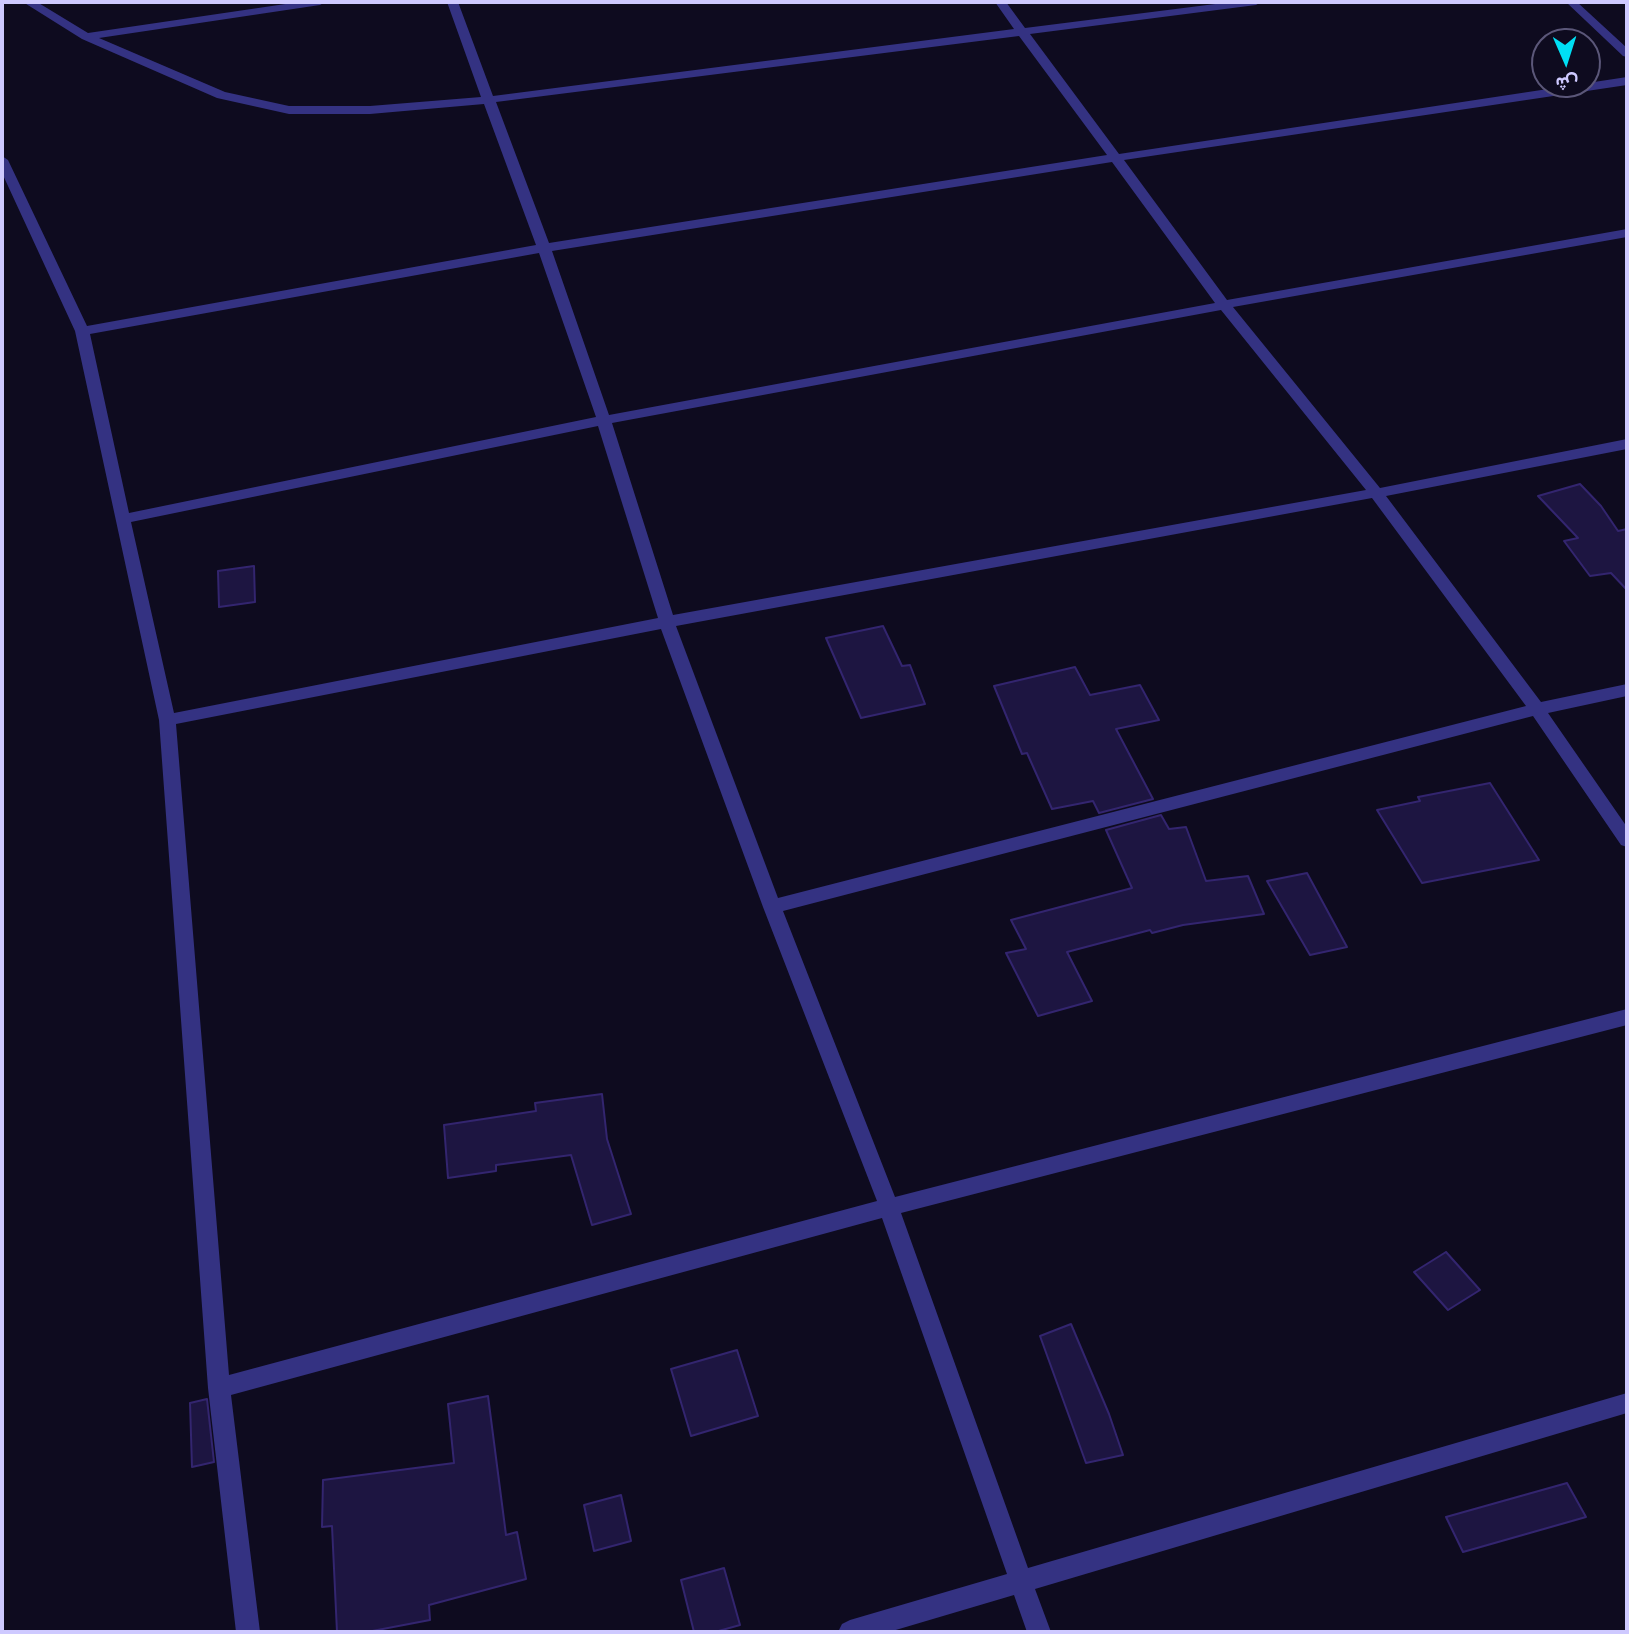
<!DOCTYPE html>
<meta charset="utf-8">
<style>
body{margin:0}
#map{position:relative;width:1629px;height:1634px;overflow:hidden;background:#0e0b1f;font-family:Overpass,Vazirmatn,sans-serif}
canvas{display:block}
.frame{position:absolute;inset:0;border:4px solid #cec9ff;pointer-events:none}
.north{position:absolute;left:1531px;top:28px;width:70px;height:70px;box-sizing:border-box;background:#0e0b1f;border:2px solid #5b5779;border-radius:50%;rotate:177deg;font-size:19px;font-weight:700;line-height:28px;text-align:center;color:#cec9ff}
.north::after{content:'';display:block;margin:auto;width:24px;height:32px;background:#00dff4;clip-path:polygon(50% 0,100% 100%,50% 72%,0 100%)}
</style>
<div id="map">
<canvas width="1629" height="1634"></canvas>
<div class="frame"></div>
<div class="north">ش</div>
</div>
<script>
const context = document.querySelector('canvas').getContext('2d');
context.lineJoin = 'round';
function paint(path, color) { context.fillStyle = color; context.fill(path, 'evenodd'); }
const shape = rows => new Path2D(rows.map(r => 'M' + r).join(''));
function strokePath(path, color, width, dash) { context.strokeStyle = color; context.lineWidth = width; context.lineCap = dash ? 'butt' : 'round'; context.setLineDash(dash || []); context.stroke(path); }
const building = shape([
 [1580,484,1601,506,1618,531,1627,529,1627,590,1611,573,1590,576,1564,541,1578,538,1538,496,1580,484],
 [254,566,255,602,219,607,218,571,254,566],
 [883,626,902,666,910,665,925,704,861,718,826,638,883,626],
 [1075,667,1090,695,1140,685,1159,720,1116,729,1153,799,1099,813,1093,801,1052,809,1027,753,1022,754,994,686,1075,667],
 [1490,783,1539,860,1422,883,1377,810,1420,801,1418,797,1490,783],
 [1161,815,1169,829,1186,827,1206,881,1248,876,1264,914,1183,925,1152,933,1150,930,1067,952,1092,1001,1038,1016,1006,953,1026,949,1011,920,1132,888,1106,830,1161,815],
 [1307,873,1347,947,1310,955,1267,881,1307,873],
 [602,1094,607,1139,631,1214,592,1225,571,1155,496,1165,496,1171,448,1178,444,1125,536,1111,535,1103,602,1094],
 [1446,1252,1480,1290,1448,1310,1414,1272,1446,1252],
 [1071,1324,1109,1414,1123,1455,1086,1463,1040,1336,1071,1324],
 [737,1350,758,1416,691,1436,671,1369,737,1350],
 [488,1396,506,1535,517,1532,526,1579,429,1605,430,1620,367,1632,337,1632,332,1526,322,1527,323,1480,454,1463,448,1404,488,1396],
 [207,1399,214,1462,192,1467,190,1403,207,1399],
 [1567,1483,1586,1517,1463,1552,1446,1517,1567,1483],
 [621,1495,631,1541,594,1551,584,1505,621,1495],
 [724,1568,740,1625,715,1632,694,1632,681,1580,724,1568]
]);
const minor = shape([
 [23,2,37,2,88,33,299,2,325,2,320,5,99,38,225,92,289,106,370,106,481,97,447,2,458,2,493,96,1014,29,995,2,1006,2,1025,28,1231,2,1261,2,1256,5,1030,34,1119,154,1627,77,1627,85,1124,160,1227,300,1627,229,1627,237,1233,307,1380,488,1627,439,1627,449,1386,496,1541,702,1627,684,1627,696,1548,713,1627,827,1627,847,1621,845,1533,716,783,911,895,1197,1627,1009,1627,1025,901,1213,1028,1568,1627,1393,1627,1413,1035,1589,1051,1632,1027,1632,1014,1595,889,1632,838,1632,842,1624,850,1620,1007,1574,882,1218,231,1395,260,1632,236,1632,208,1388,159,720,75,331,2,173,2,156,8,160,87,326,536,245,484,104,370,114,289,114,217,98,82,39,23,2],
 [1019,36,1107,155,549,243,496,102,1019,36],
 [1112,162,1215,303,609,415,552,251,1112,162],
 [539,253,596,417,129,513,90,334,539,253],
 [1221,310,1366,490,673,615,612,423,1221,310],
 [598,426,658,618,174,713,131,522,598,426],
 [1372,498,1526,706,778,898,676,626,1372,498],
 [661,629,763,907,877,1201,229,1375,176,724,661,629],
 [1566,2,1577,2,1627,48,1627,57,1623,56,1566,2]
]);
paint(building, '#1d1541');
strokePath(building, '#33256f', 2);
paint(minor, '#343282');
</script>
